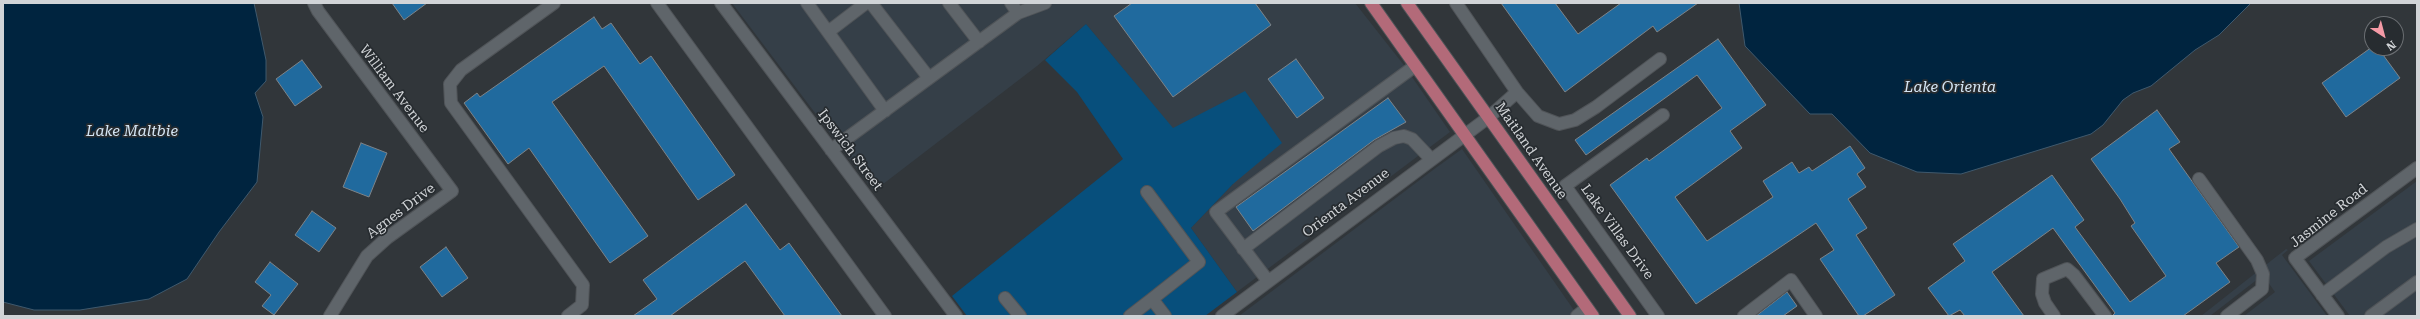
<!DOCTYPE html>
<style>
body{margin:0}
#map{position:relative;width:2420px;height:319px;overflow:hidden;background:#31363a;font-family:"Roboto Serif",serif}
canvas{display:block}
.frame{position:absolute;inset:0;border:4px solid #d1d4d7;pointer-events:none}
.north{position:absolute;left:2364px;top:16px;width:40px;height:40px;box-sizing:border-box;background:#272c30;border:1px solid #6b6f73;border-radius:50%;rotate:144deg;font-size:11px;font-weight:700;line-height:16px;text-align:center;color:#d1d4d7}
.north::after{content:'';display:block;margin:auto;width:14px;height:18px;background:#f49aa6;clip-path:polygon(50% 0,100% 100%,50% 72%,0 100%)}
</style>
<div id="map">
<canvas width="2420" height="319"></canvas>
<div class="frame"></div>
<div class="north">N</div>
</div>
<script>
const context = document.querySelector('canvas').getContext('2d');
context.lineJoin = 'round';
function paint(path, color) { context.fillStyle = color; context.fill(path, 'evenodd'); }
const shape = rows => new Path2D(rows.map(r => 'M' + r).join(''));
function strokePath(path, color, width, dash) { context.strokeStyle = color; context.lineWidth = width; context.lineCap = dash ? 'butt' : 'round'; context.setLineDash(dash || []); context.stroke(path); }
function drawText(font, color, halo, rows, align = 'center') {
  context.font = font + ' "Roboto Serif",serif'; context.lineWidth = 3.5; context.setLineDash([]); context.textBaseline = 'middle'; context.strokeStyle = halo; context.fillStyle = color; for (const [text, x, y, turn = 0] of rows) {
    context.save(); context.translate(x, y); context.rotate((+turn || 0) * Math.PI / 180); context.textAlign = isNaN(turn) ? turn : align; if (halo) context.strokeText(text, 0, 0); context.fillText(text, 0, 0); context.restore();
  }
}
const built = shape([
 [732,3,1355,3,1403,64,1450,132,1237,292,1191,228,1233,184,1173,129,1086,24,1037,66,874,191],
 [1462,149,1578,316,1239,316,1437,167],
 [2417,181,2417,316,2350,316,2309,261],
 [2286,249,2288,250,2282,255,2327,316,2244,316,2275,292,2263,275,2210,316,2201,316]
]);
const green = shape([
 [1086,24,1173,128,1245,91,1282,143,1233,184,1191,228,1237,292,1205,316,967,316,952,296,1123,159,1077,92,1045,60]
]);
const water = shape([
 [3,3,254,3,266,60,266,81,255,93,263,117,257,182,219,232,187,279,149,299,80,310,34,310,3,302,3,3],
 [1739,3,2251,3,2219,35,2195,50,2151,86,2133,93,2123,100,2103,125,2091,134,1961,174,1917,172,1870,153,1832,114,1810,114,1745,46,1739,3]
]);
const building = shape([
 [392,3,427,3,404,20,392,3],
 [1132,3,1255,3,1271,25,1173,97,1114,16,1132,3],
 [1501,3,1555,3,1578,34,1621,3,1698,3,1657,32,1653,26,1565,92,1501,3],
 [594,17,602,29,611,23,640,64,651,56,735,175,698,200,604,66,552,102,648,236,610,263,529,148,508,164,464,103,477,93,480,97,594,17],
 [1718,39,1766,105,1730,131,1742,148,1675,197,1707,241,1773,197,1763,181,1792,162,1799,173,1809,167,1812,171,1850,146,1865,168,1857,174,1866,187,1848,199,1867,228,1856,235,1895,295,1863,316,1859,316,1820,259,1834,250,1816,223,1696,304,1610,185,1647,158,1649,161,1722,108,1697,75,1586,155,1575,140,1718,39],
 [2372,47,2378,48,2400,78,2346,117,2322,83,2372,47],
 [1296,59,1324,98,1297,118,1268,79,1296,59],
 [302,60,322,87,295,106,276,79,302,60],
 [1388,98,1406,122,1374,140,1253,231,1236,207,1388,98],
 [2157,110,2180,142,2169,149,2239,247,2216,263,2230,282,2183,316,2112,316,2115,313,2053,228,1992,272,2024,316,1965,316,1960,310,1949,316,1928,288,1965,261,1953,244,2052,175,2084,220,2075,227,2130,302,2166,276,2131,226,2135,223,2120,199,2091,159,2157,110],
 [361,143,387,153,369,197,343,187,361,143],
 [746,204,780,250,789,243,842,316,785,316,745,261,670,316,633,316,657,299,643,280,746,204],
 [312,211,336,228,319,252,295,235,312,211],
 [446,247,468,278,442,297,420,267,446,247],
 [270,262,298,284,274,315,262,306,271,295,255,282,270,262],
 [1787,292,1797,306,1783,316,1756,316,1787,292]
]);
const minor = shape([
 [314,3,318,11,452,191,387,238,367,256,330,316],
 [554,3,461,70,450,84,451,103,583,285,582,305,568,316],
 [657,3,885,316],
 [721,3,956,316],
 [807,3,885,111],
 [871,3,929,78],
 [949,3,979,42],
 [1011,3,1018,13],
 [1456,3,1517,92,1538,116,1559,124,1575,120,1596,107,1660,59],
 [828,32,866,3],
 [831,150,1018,13,1045,3],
 [2199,179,2257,260,2263,274,2262,289,2227,316],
 [1147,192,1199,262,1152,299,1165,316],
 [1243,249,1379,146,1394,138,1404,136,1412,139,1430,158],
 [1268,281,1216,212,1415,66],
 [2322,295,2386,247,2417,229],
 [1005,298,1020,316],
 [1130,316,1152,299],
 [1222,316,1489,117,1517,92],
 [1577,316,1587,308],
 [1658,316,1565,186,1663,115],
 [1744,316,1791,280,1816,316],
 [2054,316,2045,303,2042,294,2043,279,2067,269,2074,275,2105,316],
 [2338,316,2295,258,2417,168],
 [2371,316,2417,282]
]);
const major = shape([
 [1371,3,1593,316],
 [1407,3,1630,316]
]);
const streetNames = [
 ["William Avenue",394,89,53],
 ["Ipswich Street",850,150,53],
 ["Maitland Avenue",1531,151,55],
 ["Orienta Avenue",1346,203,-37],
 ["Agnes Drive",401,211,-37],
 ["Jasmine Road",2329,216,-38],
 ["Lake Villas Drive",1617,232,54]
];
const waterNames = [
 ["Lake Orienta",1950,88],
 ["Lake Maltbie",132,132]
];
paint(built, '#353f48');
paint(green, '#074f7c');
paint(water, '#00243f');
strokePath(water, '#3f596d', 1);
paint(building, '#206a9e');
strokePath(building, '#7d8388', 1);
strokePath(minor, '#505458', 14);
strokePath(major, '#505458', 14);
strokePath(minor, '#5f656a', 12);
strokePath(major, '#b36a79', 12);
drawText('14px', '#d1d4d7', '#272c30', streetNames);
drawText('italic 15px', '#d5e6f5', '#272c30', waterNames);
</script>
